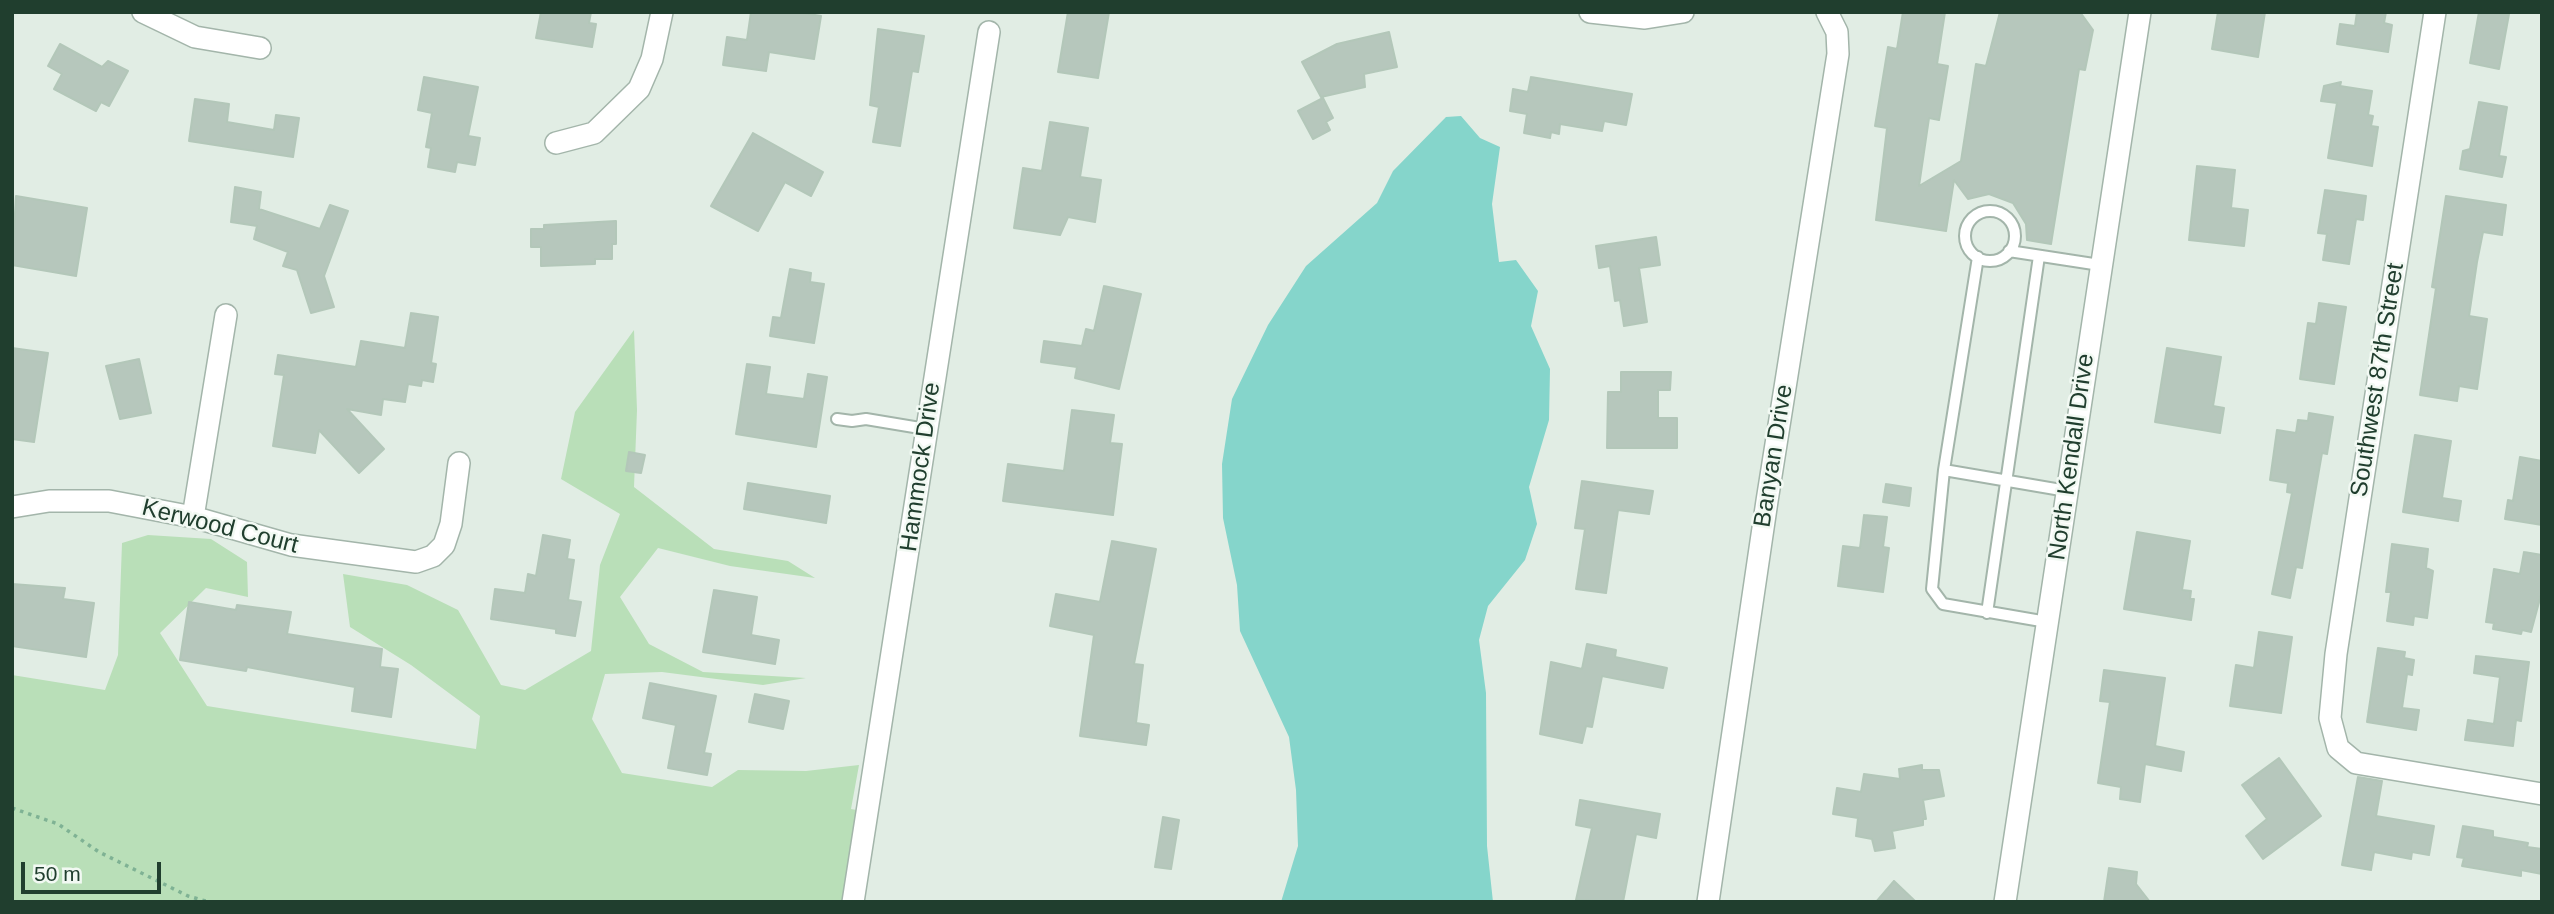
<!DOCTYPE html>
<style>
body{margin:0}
#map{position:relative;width:2554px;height:914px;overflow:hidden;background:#e1ede4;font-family:Arial,sans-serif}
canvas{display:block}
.frame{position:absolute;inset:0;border:14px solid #203e2e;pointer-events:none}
.scale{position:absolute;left:21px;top:862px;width:140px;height:32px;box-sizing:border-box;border:4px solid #203e2e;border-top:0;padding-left:9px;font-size:21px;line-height:24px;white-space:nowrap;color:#203e2e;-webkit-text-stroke:5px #f2f9f3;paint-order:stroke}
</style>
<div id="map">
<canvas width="2554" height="914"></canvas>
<div class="frame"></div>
<div class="scale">50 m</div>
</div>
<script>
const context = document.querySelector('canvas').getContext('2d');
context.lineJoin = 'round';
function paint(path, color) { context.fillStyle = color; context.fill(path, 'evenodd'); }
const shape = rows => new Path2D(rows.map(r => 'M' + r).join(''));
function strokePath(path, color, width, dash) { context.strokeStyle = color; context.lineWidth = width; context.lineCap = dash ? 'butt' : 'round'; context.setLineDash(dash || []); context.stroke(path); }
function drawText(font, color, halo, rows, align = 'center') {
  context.font = font + ' Arial,sans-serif'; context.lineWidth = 5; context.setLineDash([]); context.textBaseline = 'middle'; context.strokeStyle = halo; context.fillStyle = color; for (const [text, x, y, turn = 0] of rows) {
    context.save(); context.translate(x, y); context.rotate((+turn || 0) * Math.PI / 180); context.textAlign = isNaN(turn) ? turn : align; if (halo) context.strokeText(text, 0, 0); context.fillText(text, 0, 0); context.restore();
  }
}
const green = shape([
 [634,330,637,410,634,487,714,549,788,561,815,578,730,566,658,548,620,597,649,644,703,672,806,678,763,685,662,672,605,674,592,719,622,773,712,787,738,770,806,771,859,765,851,809,862,811,846,902,12,902,12,675,105,690,118,655,122,543,148,535,211,539,247,562,248,597,206,588,160,633,207,706,476,749,480,716,411,665,350,627,343,574,407,585,458,610,501,685,525,690,591,651,600,565,620,514,561,479,575,412]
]);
const water = shape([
 [1461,116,1480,138,1500,147,1492,204,1499,262,1516,260,1538,291,1531,326,1550,369,1549,420,1529,487,1537,524,1525,560,1488,606,1479,640,1486,693,1487,846,1493,902,1281,902,1298,846,1296,790,1289,737,1240,631,1237,585,1223,518,1222,464,1232,399,1268,325,1306,266,1377,203,1393,171,1446,117]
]);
const building = shape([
 [541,12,591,12,589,23,596,24,592,47,536,38,541,12],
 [751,12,797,12,821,16,814,59,769,52,766,71,723,65,727,37,747,40,751,12],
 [1068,12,1109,12,1098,78,1058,72,1068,12],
 [1903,12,1945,12,1937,64,1948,66,1939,120,1929,118,1919,186,1961,161,1976,64,1986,66,2000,12,2080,12,2093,30,2085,70,2079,69,2051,244,2027,240,2026,224,2013,203,1989,194,1968,199,1954,180,1946,231,1876,220,1887,128,1875,126,1888,47,1897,49,1903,12],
 [2218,12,2265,12,2258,57,2212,49,2218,12],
 [2357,12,2386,12,2384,23,2392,25,2388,52,2337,44,2340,24,2355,26,2357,12],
 [2479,12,2509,14,2499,69,2470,63,2479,12],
 [878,29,924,36,918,72,912,71,900,146,873,142,879,107,870,105,878,29],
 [1389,32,1397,67,1364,74,1365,87,1321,97,1302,62,1337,44,1389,32],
 [60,44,102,67,108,61,128,71,109,106,101,102,96,111,54,89,62,74,48,66,60,44],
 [424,77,478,87,468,136,480,138,475,165,457,162,455,172,428,167,431,148,426,147,432,113,418,110,424,77],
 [1531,77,1632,94,1626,125,1604,121,1602,131,1560,124,1559,134,1551,132,1550,138,1524,133,1527,114,1510,111,1513,89,1528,92,1531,77],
 [2341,82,2340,86,2372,91,2368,115,2373,116,2371,126,2378,127,2372,166,2328,158,2337,103,2321,101,2324,86,2341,82],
 [1323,98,1333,118,1326,122,1330,130,1313,139,1298,111,1323,98],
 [195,99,229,104,227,122,274,130,276,115,299,118,293,157,189,141,195,99],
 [2479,102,2507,107,2499,156,2506,157,2502,177,2460,169,2463,151,2470,149,2479,102],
 [1050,122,1088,128,1080,177,1101,180,1095,222,1068,217,1060,235,1014,228,1023,168,1042,171,1050,122],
 [753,133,823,172,811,196,785,182,758,231,711,206,753,133],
 [2197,166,2235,170,2231,208,2248,210,2244,246,2189,240,2197,166],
 [235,187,261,192,259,209,320,229,330,205,348,211,324,276,334,307,311,313,297,270,283,266,288,252,254,239,257,226,231,222,235,187],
 [2325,190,2366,196,2363,220,2356,219,2349,264,2323,260,2327,234,2318,233,2325,190],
 [16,196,87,208,76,276,12,265,16,196],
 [2446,196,2506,205,2502,235,2483,232,2477,262,2469,316,2487,319,2477,389,2459,386,2457,401,2420,395,2436,288,2432,287,2446,196],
 [616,221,616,244,612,244,612,259,595,259,595,264,541,266,541,247,531,247,531,229,544,229,544,225,616,221],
 [1656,237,1660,265,1639,268,1647,322,1624,326,1620,300,1615,301,1610,266,1599,268,1596,246,1656,237],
 [790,269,811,273,810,282,824,284,814,343,770,336,773,317,781,318,790,269],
 [1104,286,1141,294,1119,389,1075,378,1077,367,1041,362,1044,341,1082,346,1086,329,1094,331,1104,286],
 [2319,303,2346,307,2334,384,2300,379,2308,323,2316,324,2319,303],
 [411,313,438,317,431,363,436,364,433,382,422,380,421,386,408,384,405,402,383,399,381,415,347,409,384,449,359,473,319,430,315,453,273,446,284,375,275,374,278,355,356,367,361,341,405,348,411,313],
 [12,348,48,353,34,442,12,439,12,348],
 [2167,348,2221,357,2213,406,2224,408,2220,433,2155,422,2167,348],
 [139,359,151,413,120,419,106,366,139,359],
 [747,364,770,367,766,394,804,399,808,374,827,377,816,447,736,434,747,364],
 [1621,372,1671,372,1670,390,1658,390,1658,418,1677,418,1677,448,1607,448,1608,392,1621,392,1621,372],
 [1072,410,1114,415,1110,443,1122,444,1113,515,1003,501,1008,464,1064,471,1072,410],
 [2309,413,2333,417,2327,454,2322,453,2302,568,2296,567,2290,598,2272,594,2292,493,2287,492,2288,483,2270,480,2277,430,2296,433,2298,420,2308,421,2309,413],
 [2415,435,2451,441,2442,498,2461,501,2458,521,2403,512,2415,435],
 [629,452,645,455,641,473,626,471,629,452],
 [2520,457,2542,461,2542,525,2505,519,2508,500,2513,501,2520,457],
 [1582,481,1653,491,1649,514,1618,510,1606,593,1576,589,1585,529,1575,528,1582,481],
 [748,483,830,496,826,523,744,509,748,483],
 [1886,484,1911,488,1909,506,1883,502,1886,484],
 [1864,515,1887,517,1883,547,1889,548,1883,592,1838,586,1843,546,1860,548,1864,515],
 [2137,532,2190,541,2182,590,2191,591,2190,599,2194,599,2191,620,2124,609,2137,532],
 [543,535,570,540,567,559,574,560,568,600,581,602,575,636,556,633,556,629,491,619,495,589,525,593,528,574,536,576,543,535],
 [1112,541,1156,549,1134,664,1143,665,1136,723,1149,725,1146,745,1080,736,1094,635,1050,626,1056,594,1100,602,1112,541],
 [2392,544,2428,549,2426,568,2433,571,2427,618,2414,616,2413,625,2387,621,2391,592,2386,592,2392,544],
 [2524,552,2542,555,2542,591,2531,632,2522,630,2521,634,2493,629,2494,623,2486,622,2494,569,2520,574,2524,552],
 [12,584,65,588,63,599,94,603,86,657,12,646,12,584],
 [714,590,757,597,751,635,779,640,775,664,703,652,714,590],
 [189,602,236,610,237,605,291,612,287,634,382,649,380,667,398,669,391,717,352,711,355,687,247,667,246,671,180,660,189,602],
 [2259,632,2292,637,2281,713,2230,706,2236,665,2254,668,2259,632],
 [1587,644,1616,650,1615,657,1667,668,1663,688,1602,676,1592,727,1586,726,1582,743,1540,734,1551,662,1582,669,1587,644],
 [2378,648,2405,652,2404,658,2414,660,2412,675,2407,674,2402,708,2419,710,2416,730,2367,722,2378,648],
 [2476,656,2529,662,2521,721,2516,720,2513,746,2465,740,2468,720,2494,724,2500,677,2474,673,2476,656],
 [2104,670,2165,678,2155,746,2184,752,2181,771,2145,764,2140,802,2120,799,2121,787,2098,783,2110,702,2100,701,2104,670],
 [650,683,716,696,704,753,711,754,707,775,668,768,676,725,643,718,650,683],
 [755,694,789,701,783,729,749,722,755,694],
 [2279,758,2321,816,2263,859,2246,836,2267,819,2242,785,2279,758],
 [1922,765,1922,770,1939,770,1944,796,1923,800,1926,819,1923,819,1923,825,1892,831,1895,848,1875,851,1872,839,1856,836,1858,818,1833,814,1837,788,1861,792,1864,774,1900,779,1899,769,1922,765],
 [2358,777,2382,781,2376,816,2434,826,2429,855,2412,852,2411,859,2374,852,2371,870,2342,865,2358,777],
 [1580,800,1660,814,1656,838,1636,834,1623,902,1576,900,1592,828,1576,825,1580,800],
 [1163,817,1179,820,1171,869,1155,867,1163,817],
 [2463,826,2493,831,2493,837,2528,843,2527,847,2542,849,2542,874,2521,870,2521,876,2462,866,2464,858,2457,857,2463,826],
 [2109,868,2137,872,2136,884,2150,902,2104,902,2109,868],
 [1894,881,1916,902,1876,902,1894,881]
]);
const path = shape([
 [12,808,58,824,99,852,188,896,209,902]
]);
const service = shape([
 '1965 236a25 25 0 1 1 50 0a25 25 0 1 1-50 0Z',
 [2009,251,2100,265],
 [1978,257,1944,470,1932,589,1943,604,2047,622],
 [837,419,852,421,866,419,926,429],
 [1944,470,2067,491],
 [1987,613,2039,256]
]);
const minor = shape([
 [143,12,195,37,260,48],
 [1590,12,1645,18,1683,12],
 [2435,12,2336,654,2330,718,2338,748,2356,763,2542,794],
 [556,143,594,133,639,89,652,59,662,12],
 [12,507,49,501,109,501,193,517,291,545,416,562,433,556,444,545,451,524,459,463],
 [193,517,226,315],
 [853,902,989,32],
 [1708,902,1767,501,1838,54,1837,32,1827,12]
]);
const tertiary = shape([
 [2005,902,2140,12]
]);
const streetNames = [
 ["Southwest 87th Street",2378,380,-81],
 ["Banyan Drive",1774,456,-81],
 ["North Kendall Drive",2072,457,-82],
 ["Hammock Drive",921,467,-82],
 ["Kerwood Court",220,527,14]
];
paint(green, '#b9dfb8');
paint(water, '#85d5cb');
paint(building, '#b6c7bc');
strokePath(building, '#b3c7b9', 2);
strokePath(service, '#a3b5aa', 14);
strokePath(minor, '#a3b5aa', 24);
strokePath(tertiary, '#a3b5aa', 24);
strokePath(path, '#7fb294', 3.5, [3.5, 5]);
strokePath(service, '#fff', 10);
strokePath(minor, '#fff', 21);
strokePath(tertiary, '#fff', 21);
drawText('24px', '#203e2e', '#f2f9f3', streetNames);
</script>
